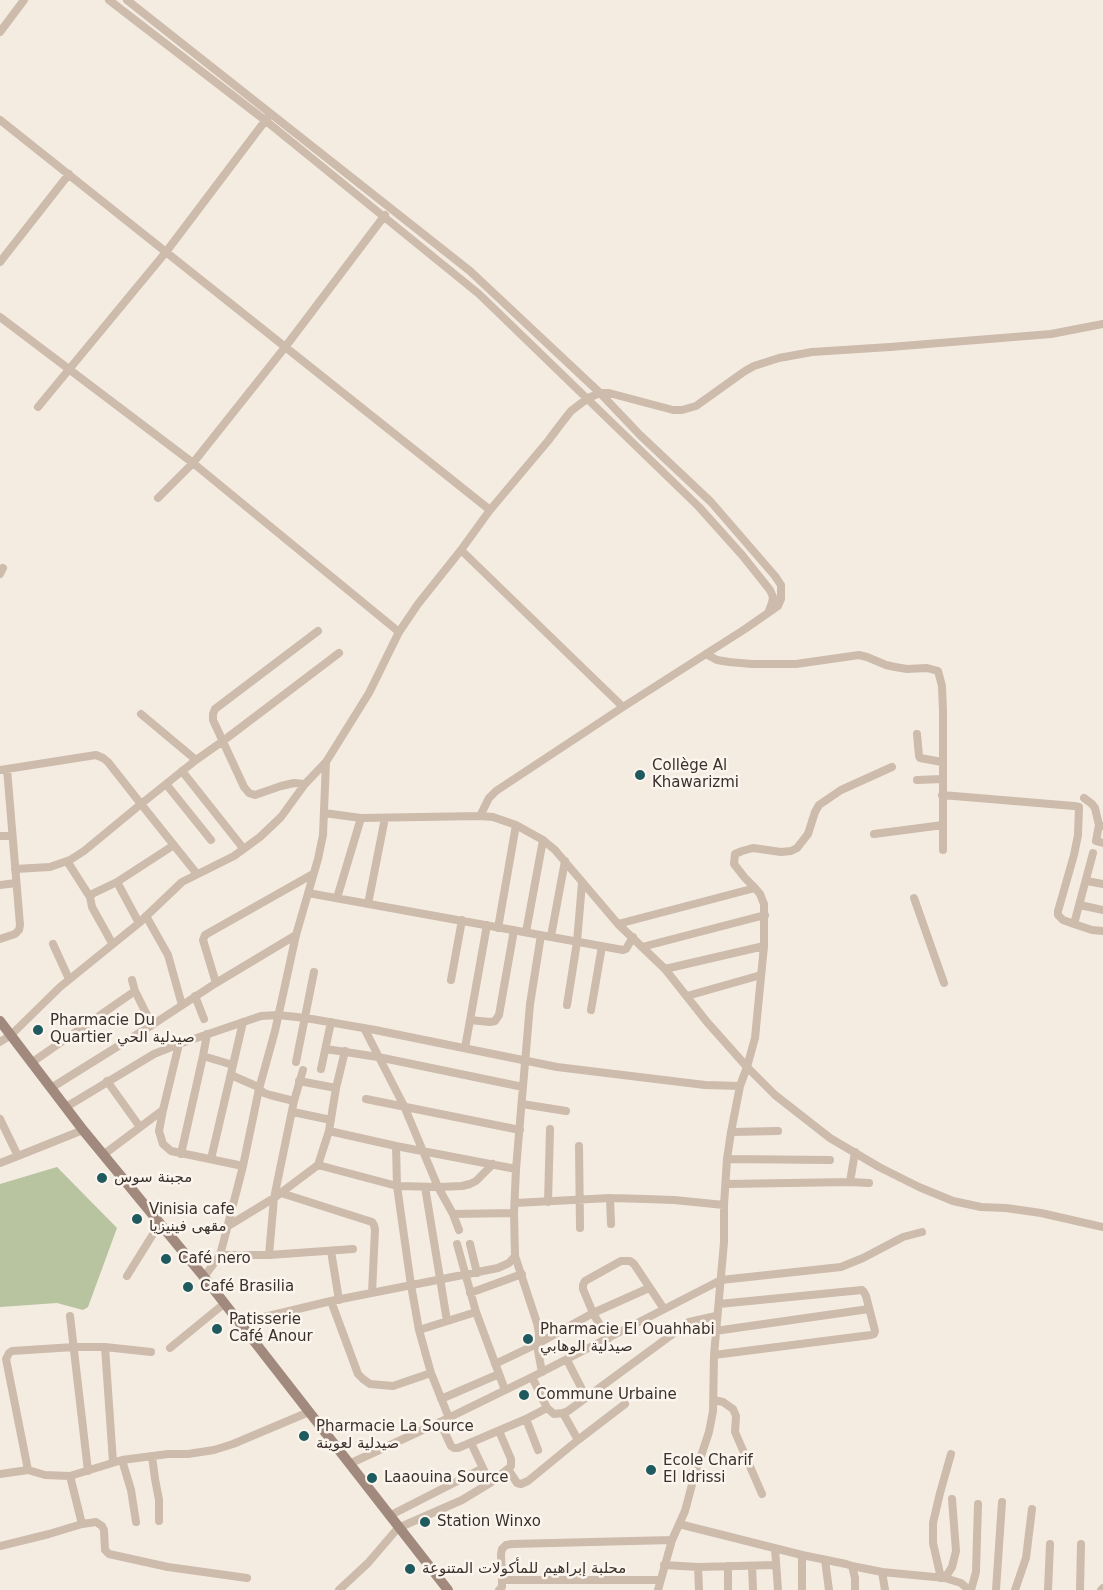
<!DOCTYPE html>
<meta charset="utf-8">
<style>
body{margin:0}
canvas{display:block;background:#f4ebe1}
</style>
<canvas width="1103" height="1590"></canvas>
<script>
const context = document.querySelector('canvas').getContext('2d');
context.lineJoin = 'round';
function paint(path, color) { context.fillStyle = color; context.fill(path, 'evenodd'); }
const shape = rows => new Path2D(rows.map(r => 'M' + r).join(''));
function strokePath(path, color, width, dash) { context.strokeStyle = color; context.lineWidth = width; context.lineCap = dash ? 'butt' : 'round'; context.setLineDash(dash || []); context.stroke(path); }
function drawText(font, color, halo, rows, align = 'center') {
  context.font = font + ' "DejaVu Sans","Noto Sans Arabic",sans-serif'; context.lineWidth = 5; context.setLineDash([]); context.textBaseline = 'middle'; context.strokeStyle = halo; context.fillStyle = color; for (const [text, x, y, turn = 0] of rows) {
    context.save(); context.translate(x, y); context.rotate((+turn || 0) * Math.PI / 180); context.textAlign = isNaN(turn) ? turn : align; if (halo) context.strokeText(text, 0, 0); context.fillText(text, 0, 0); context.restore();
  }
}
const green = shape([
 [57,1167,117,1228,88,1307,83,1310,57,1303,0,1307,0,1184]
]);
const minor = shape([
 [109,0,266,121,479,294,699,507,742,555,770,590,773,597,772,603,769,611],
 [127,0,470,271,600,393,640,435,711,502,775,576,781,585,781,599,778,606,745,629,623,707,496,791,489,798,480,816],
 [0,32,24,0],
 [0,120,490,510],
 [0,262,69,174],
 [0,317,193,463,399,632],
 [38,407,166,252,268,117],
 [158,498,193,463,286,346,385,215],
 [461,550,623,707],
 [0,574,3,568],
 [706,654,717,660,729,662,752,664,796,664,859,655,867,657,886,665,895,667,907,669,927,668,938,671,942,686,943,712,943,850],
 [141,714,196,760],
 [917,734,919,756,920,758,942,762],
 [0,770,96,755,103,758,108,762,141,804,196,760,223,741,339,653],
 [182,771,243,848],
 [917,780,942,779],
 [166,784,211,840],
 [305,784,294,783,281,786,255,795,249,793,244,787,213,720,213,714,215,709,318,631],
 [942,795,1074,806,1079,807,1078,835,1074,855,1058,911,1058,915,1063,920,1074,924],
 [1084,798,1092,804,1095,808,1099,825,1103,826],
 [324,813,361,818,480,816,493,817,516,825,543,840,555,850,618,924,665,969,707,1022,747,1067,775,1095,830,1138,879,1167,919,1187,953,1201,981,1207,1006,1208,1041,1213,1103,1227],
 [1099,825,1096,841,1103,843],
 [874,834,943,825],
 [0,836,12,836],
 [1093,853,1074,924,1092,930,1103,931],
 [67,861,90,897],
 [15,869,50,867,70,860,84,851,141,804,197,874],
 [1087,881,1103,884],
 [117,882,139,923],
 [0,885,16,883],
 [755,888,745,878,734,864,735,854,742,851,753,848,781,852,791,851,797,848,808,834,815,812,819,805,841,790,892,767],
 [308,893,623,950,626,949,633,937],
 [337,898,361,818],
 [914,898,944,983],
 [368,904,385,818],
 [1080,905,1103,910],
 [146,916,168,955,182,1005],
 [618,924,755,888,760,894,764,904,764,946,755,1038,747,1067,740,1086,731,1132,727,1159,724,1205,724,1242,714,1355,713,1411,709,1432,694,1477,685,1511,672,1540,658,1590],
 [498,928,516,825],
 [526,932,543,840],
 [541,935,530,1004,516,1169,514,1213,515,1256,537,1323,539,1333,538,1351,542,1372],
 [551,936,565,861],
 [0,939,15,934,19,930,20,925,7,769],
 [112,943,92,907,90,897,92,894,117,882,174,845],
 [53,944,69,979],
 [642,947,765,915],
 [665,969,764,946],
 [132,980,135,991,152,1025],
 [451,980,462,920],
 [216,983,203,940,205,935,313,874],
 [195,996,204,1019],
 [687,996,761,975],
 [567,1005,577,942,582,883],
 [591,1010,602,946],
 [470,1020,490,1022,495,1021,499,1015,514,930],
 [364,1028,404,1106,438,1187,453,1214,459,1230],
 [0,1042,11,1035,60,987,139,923,182,882,234,856,260,837,281,817,305,784,326,762,369,693,399,632,418,604,461,550,490,510,548,441,560,425,571,411,588,398,600,393,609,393,673,410,682,410,696,406,745,371,754,366,779,358,812,352,890,347,1051,334,1103,324],
 [465,1048,487,925],
 [326,1049,378,1057,523,1087],
 [203,1056,233,1065],
 [296,1062,314,972],
 [31,1063,135,991],
 [321,1069,331,1022],
 [231,1075,256,1086,264,1093,270,1095,294,1101],
 [107,1081,140,1127],
 [299,1081,336,1088],
 [51,1088,152,1025,216,983,296,935],
 [366,1099,520,1130],
 [522,1104,566,1111],
 [66,1107,154,1054,179,1044],
 [293,1112,331,1120],
 [0,1119,18,1156,0,1163],
 [329,1131,336,1088,345,1051],
 [731,1132,778,1131],
 [396,1146,397,1186,411,1285,419,1330,431,1373],
 [579,1146,580,1228],
 [855,1152,850,1182,869,1183],
 [181,1154,203,1056,207,1034],
 [103,1155,163,1110],
 [18,1156,83,1130],
 [211,1159,243,1022],
 [727,1159,830,1160],
 [318,1165,397,1186,438,1187,462,1186,470,1184,476,1181,493,1164],
 [243,1166,171,1151,163,1144,159,1131,163,1110,179,1044,261,1016,278,1015,306,1018,375,1030,557,1067,705,1085,740,1086],
 [727,1184,850,1182],
 [425,1187,447,1321],
 [281,1193,372,1222,374,1225,375,1230,372,1293],
 [610,1198,611,1224],
 [548,1202,550,1129],
 [515,1203,610,1198,646,1199,674,1200,724,1205],
 [453,1214,514,1213],
 [228,1226,274,1198,318,1165,329,1131,396,1146,516,1169],
 [457,1244,476,1312,505,1390],
 [470,1244,477,1273],
 [331,1251,339,1300],
 [220,1255,269,1255,353,1249],
 [269,1255,274,1198,294,1101,303,1070],
 [127,1276,160,1223],
 [204,1277,220,1255,224,1240,243,1166,259,1089,275,1031,296,935,318,859,323,835,326,762],
 [470,1293,522,1274],
 [331,1301,358,1374,363,1379,370,1384,393,1386,431,1373,449,1418],
 [70,1316,88,1471],
 [239,1323,331,1301,498,1268,509,1263,515,1256],
 [419,1330,476,1312],
 [715,1331,869,1309],
 [608,1339,593,1313,583,1289,583,1285,585,1281,621,1261,630,1261,634,1264,664,1309],
 [105,1347,113,1462],
 [170,1348,225,1303],
 [714,1355,871,1335,874,1334,875,1331,866,1296,864,1292,862,1290,719,1304],
 [567,1360,586,1397],
 [495,1364,539,1343,593,1313,649,1288],
 [441,1399,499,1374],
 [714,1400,723,1402,733,1409,736,1416,735,1432,762,1494],
 [547,1408,554,1414,563,1413,568,1411,689,1322,716,1316],
 [563,1413,578,1440],
 [526,1419,538,1450],
 [440,1422,451,1446,454,1448,458,1448,526,1419,547,1408,532,1377],
 [471,1443,490,1483],
 [152,1456,155,1479,159,1500,159,1521],
 [122,1460,131,1490,136,1522],
 [349,1464,440,1422,532,1377,721,1280,841,1267,863,1258,903,1237,922,1232],
 [508,1469,517,1483,521,1484,528,1481,578,1440,625,1404],
 [28,1470,6,1359,9,1353,12,1351,74,1347,105,1347,151,1352],
 [0,1474,28,1470,45,1475,70,1476,122,1460,168,1454,188,1454,214,1450,233,1444,309,1412],
 [70,1476,82,1524],
 [389,1516,483,1468],
 [679,1524,802,1555,846,1564,852,1566,882,1572,945,1578,961,1583,969,1590],
 [0,1546,49,1534,82,1524,96,1522,102,1526,104,1530,105,1550,109,1554,168,1567,247,1578],
 [775,1548,778,1590],
 [825,1560,829,1590],
 [664,1565,698,1567,776,1565],
 [728,1566,728,1590],
 [752,1566,753,1590],
 [852,1566,855,1578,855,1590],
 [698,1567,699,1590],
 [882,1572,885,1590],
 [941,1578,933,1543,933,1523,940,1493,951,1454],
 [945,1578,952,1567,956,1551,952,1499],
 [502,1580,660,1580],
 [339,1590,368,1563,398,1528,462,1500,490,1483,508,1469,511,1466,511,1459,499,1431],
 [499,1590,502,1587,502,1580,501,1554,502,1549,506,1545,512,1544,672,1540],
 [802,1590,802,1555],
 [971,1590,976,1572,978,1504],
 [996,1590,1002,1502],
 [1015,1590,1026,1558,1032,1509],
 [1048,1590,1050,1544],
 [1080,1590,1081,1544],
 [1101,1590,1103,1588]
]);
const secondary = shape([
 [0,1021,83,1130,204,1277,448,1590]
]);
const markers = [
 [640,775,6,"#1f5a5e"],
 [38,1030,6,"#1f5a5e"],
 [102,1178,6,"#1f5a5e"],
 [137,1219,6,"#1f5a5e"],
 [166,1259,6,"#1f5a5e"],
 [188,1287,6,"#1f5a5e"],
 [217,1329,6,"#1f5a5e"],
 [528,1339,6,"#1f5a5e"],
 [524,1395,6,"#1f5a5e"],
 [304,1436,6,"#1f5a5e"],
 [651,1470,6,"#1f5a5e"],
 [372,1478,6,"#1f5a5e"],
 [425,1522,6,"#1f5a5e"],
 [410,1569,6,"#1f5a5e"]
];
const poiNames = [
 ["Collège Al",652,766],
 ["Khawarizmi",652,783],
 ["Pharmacie Du",50,1021],
 ["Quartier صيدلية الحي",50,1038],
 ["مجبنة سوس",114,1178],
 ["Vinisia cafe",149,1210],
 ["مقهى فينيزيا",149,1227],
 ["Café nero",178,1259],
 ["Café Brasilia",200,1287],
 ["Patisserie",229,1320],
 ["Café Anour",229,1337],
 ["Pharmacie El Ouahhabi",540,1330],
 ["صيدلية الوهابي",540,1347],
 ["Commune Urbaine",536,1395],
 ["Pharmacie La Source",316,1427],
 ["صيدلية لعوينة",316,1444],
 ["Ecole Charif",663,1461],
 ["El Idrissi",663,1478],
 ["Laaouina Source",384,1478],
 ["Station Winxo",437,1522],
 ["محلبة إبراهيم للمأكولات المتنوعة",422,1569]
];
paint(green, '#b8c4a0');
strokePath(minor, '#cdbbac', 8);
strokePath(secondary, '#a18a7d', 10);
for (const [x, y, r, color] of markers) { const dot = new Path2D(); dot.arc(x, y, r, 0, 2 * Math.PI); context.fillStyle = color; context.fill(dot); strokePath(dot, '#fbf5ee', 2); }
drawText('15px', '#3b302b', '#fbf5ee', poiNames, 'left');
</script>
